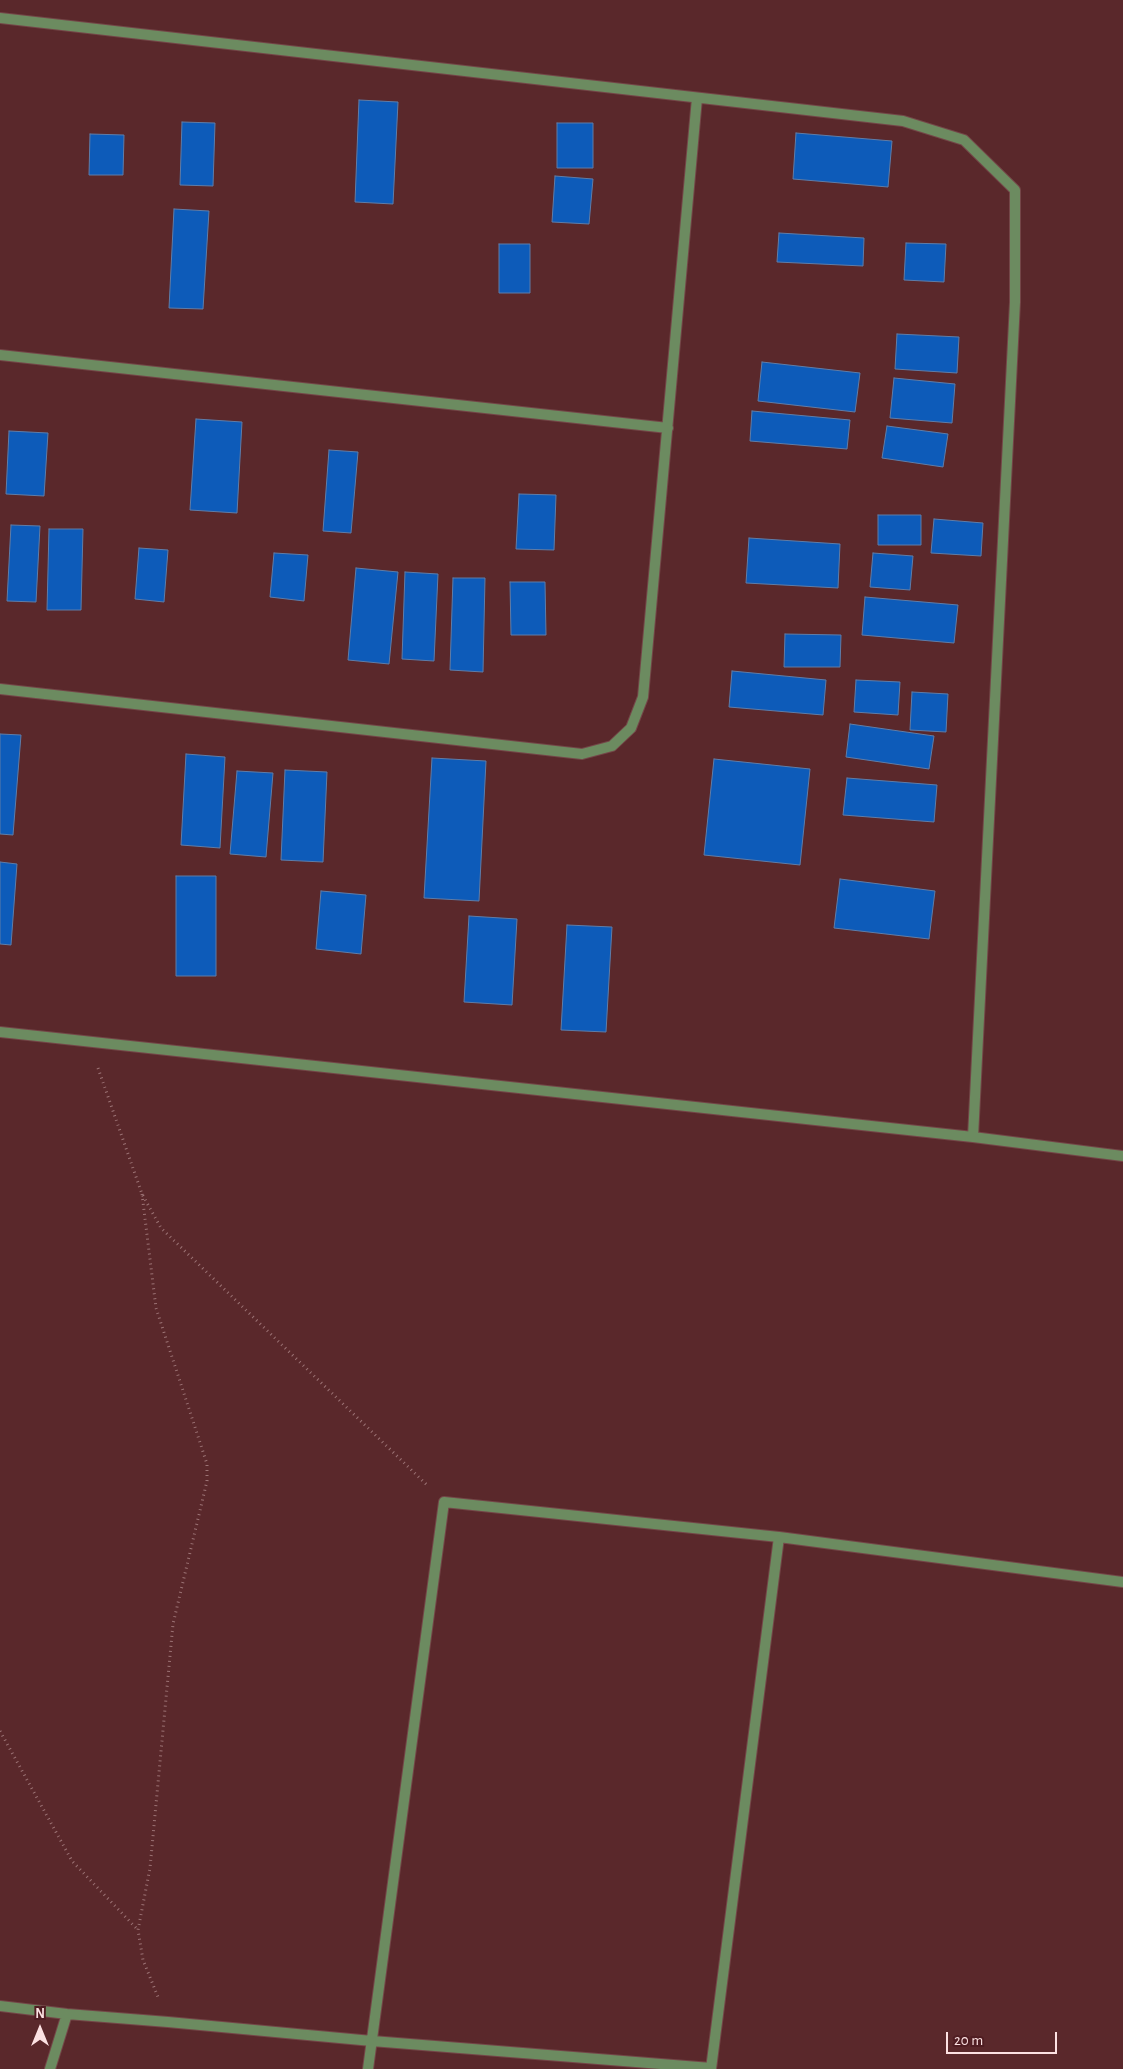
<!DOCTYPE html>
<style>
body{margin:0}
#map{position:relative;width:1123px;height:2069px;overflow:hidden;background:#5a282b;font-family:"Alegreya Sans",sans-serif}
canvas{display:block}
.north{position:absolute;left:15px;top:2004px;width:50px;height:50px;-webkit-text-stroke:4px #4f1d22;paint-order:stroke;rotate:0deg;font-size:14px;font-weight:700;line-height:20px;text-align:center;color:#fce1e2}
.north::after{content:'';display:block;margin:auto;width:18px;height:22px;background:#fce1e2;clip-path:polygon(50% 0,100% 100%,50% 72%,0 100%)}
.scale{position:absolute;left:946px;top:2032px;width:111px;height:22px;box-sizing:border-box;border:2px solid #fce1e2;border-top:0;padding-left:6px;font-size:15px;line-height:18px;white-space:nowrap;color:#fce1e2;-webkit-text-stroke:4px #4f1d22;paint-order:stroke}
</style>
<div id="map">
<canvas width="1123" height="2069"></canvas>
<div class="north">N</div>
<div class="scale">20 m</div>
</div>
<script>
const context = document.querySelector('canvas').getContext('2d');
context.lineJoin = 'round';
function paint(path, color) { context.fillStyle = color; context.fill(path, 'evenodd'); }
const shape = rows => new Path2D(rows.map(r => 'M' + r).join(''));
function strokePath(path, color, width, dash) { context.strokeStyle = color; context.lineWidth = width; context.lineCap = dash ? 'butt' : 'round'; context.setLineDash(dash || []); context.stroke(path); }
const building = shape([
 [359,100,398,102,393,204,355,202,359,100],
 [182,122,215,123,213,186,180,185,182,122],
 [557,123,593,123,593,168,557,168,557,123],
 [796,133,892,141,888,187,793,179,796,133],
 [90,134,124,135,123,175,89,175,90,134],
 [555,176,593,179,589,224,552,222,555,176],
 [174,209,209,211,203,309,169,308,174,209],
 [779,233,864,238,863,266,777,262,779,233],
 [906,243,946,244,944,282,904,280,906,243],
 [499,244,530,244,530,293,499,293,499,244],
 [897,334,959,337,957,373,895,369,897,334],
 [762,362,860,373,855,412,758,401,762,362],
 [894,378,955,384,952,423,890,418,894,378],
 [752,411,850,420,847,449,750,441,752,411],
 [196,419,242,422,237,513,190,510,196,419],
 [887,426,948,434,943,467,882,458,887,426],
 [9,431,48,433,44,496,6,494,9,431],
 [329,450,358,452,351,533,323,531,329,450],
 [519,494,556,495,554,550,516,549,519,494],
 [878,515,921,515,921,545,878,545,878,515],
 [934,519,983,523,981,556,931,553,934,519],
 [11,525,40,526,36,602,7,601,11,525],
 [49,529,83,529,81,610,47,610,49,529],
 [749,538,840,544,838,588,746,583,749,538],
 [139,548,168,550,164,602,135,599,139,548],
 [274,553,308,555,304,601,270,597,274,553],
 [873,553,913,556,910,590,870,587,873,553],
 [356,568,398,572,389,664,348,660,356,568],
 [405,572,438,574,434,661,402,659,405,572],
 [453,578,485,578,483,672,450,670,453,578],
 [510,582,545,582,546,635,511,635,510,582],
 [865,597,958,605,954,643,862,635,865,597],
 [785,634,841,635,840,667,784,667,785,634],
 [732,671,826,680,823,715,729,707,732,671],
 [856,680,900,682,898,715,854,712,856,680],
 [912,692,948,694,946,732,910,730,912,692],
 [850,724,934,736,929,769,846,757,850,724],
 [0,734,21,735,13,835,0,834,0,734],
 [186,754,225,757,220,848,181,845,186,754],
 [432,758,486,761,479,901,424,898,432,758],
 [714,759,810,769,800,865,704,855,714,759],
 [285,770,327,772,323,862,281,860,285,770],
 [237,771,273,773,266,857,230,854,237,771],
 [847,778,937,785,934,822,843,815,847,778],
 [0,862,17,864,11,945,0,944,0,862],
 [176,876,216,876,216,976,176,976,176,876],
 [840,879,935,891,929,939,834,928,840,879],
 [321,891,366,895,361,954,316,949,321,891],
 [469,916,517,919,512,1005,464,1002,469,916],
 [567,925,612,927,606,1032,561,1030,567,925]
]);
const path = shape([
 [98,1068,142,1194,161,1228,428,1486],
 [142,1194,156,1308,207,1464,207,1481,173,1624,150,1868,138,1930,143,1960,158,1997],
 [0,1731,72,1861,138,1930]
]);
const minor = shape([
 [0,18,903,121,964,140,1015,190,1015,302,973,1137],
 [0,355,668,428],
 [0,689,582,754,612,746,631,728,643,697,697,98],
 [0,1032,973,1137,1123,1156],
 [0,2006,67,2014,168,2022,372,2041,711,2068],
 [50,2069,67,2014],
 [368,2069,444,1502,779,1537,1123,1582],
 [711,2069,779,1537]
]);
paint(building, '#0d5bb9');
strokePath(building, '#5f7da8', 1);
strokePath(minor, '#744648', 12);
strokePath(path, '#9c7375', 3, [1, 4]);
strokePath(minor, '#6c8b60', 10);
</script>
